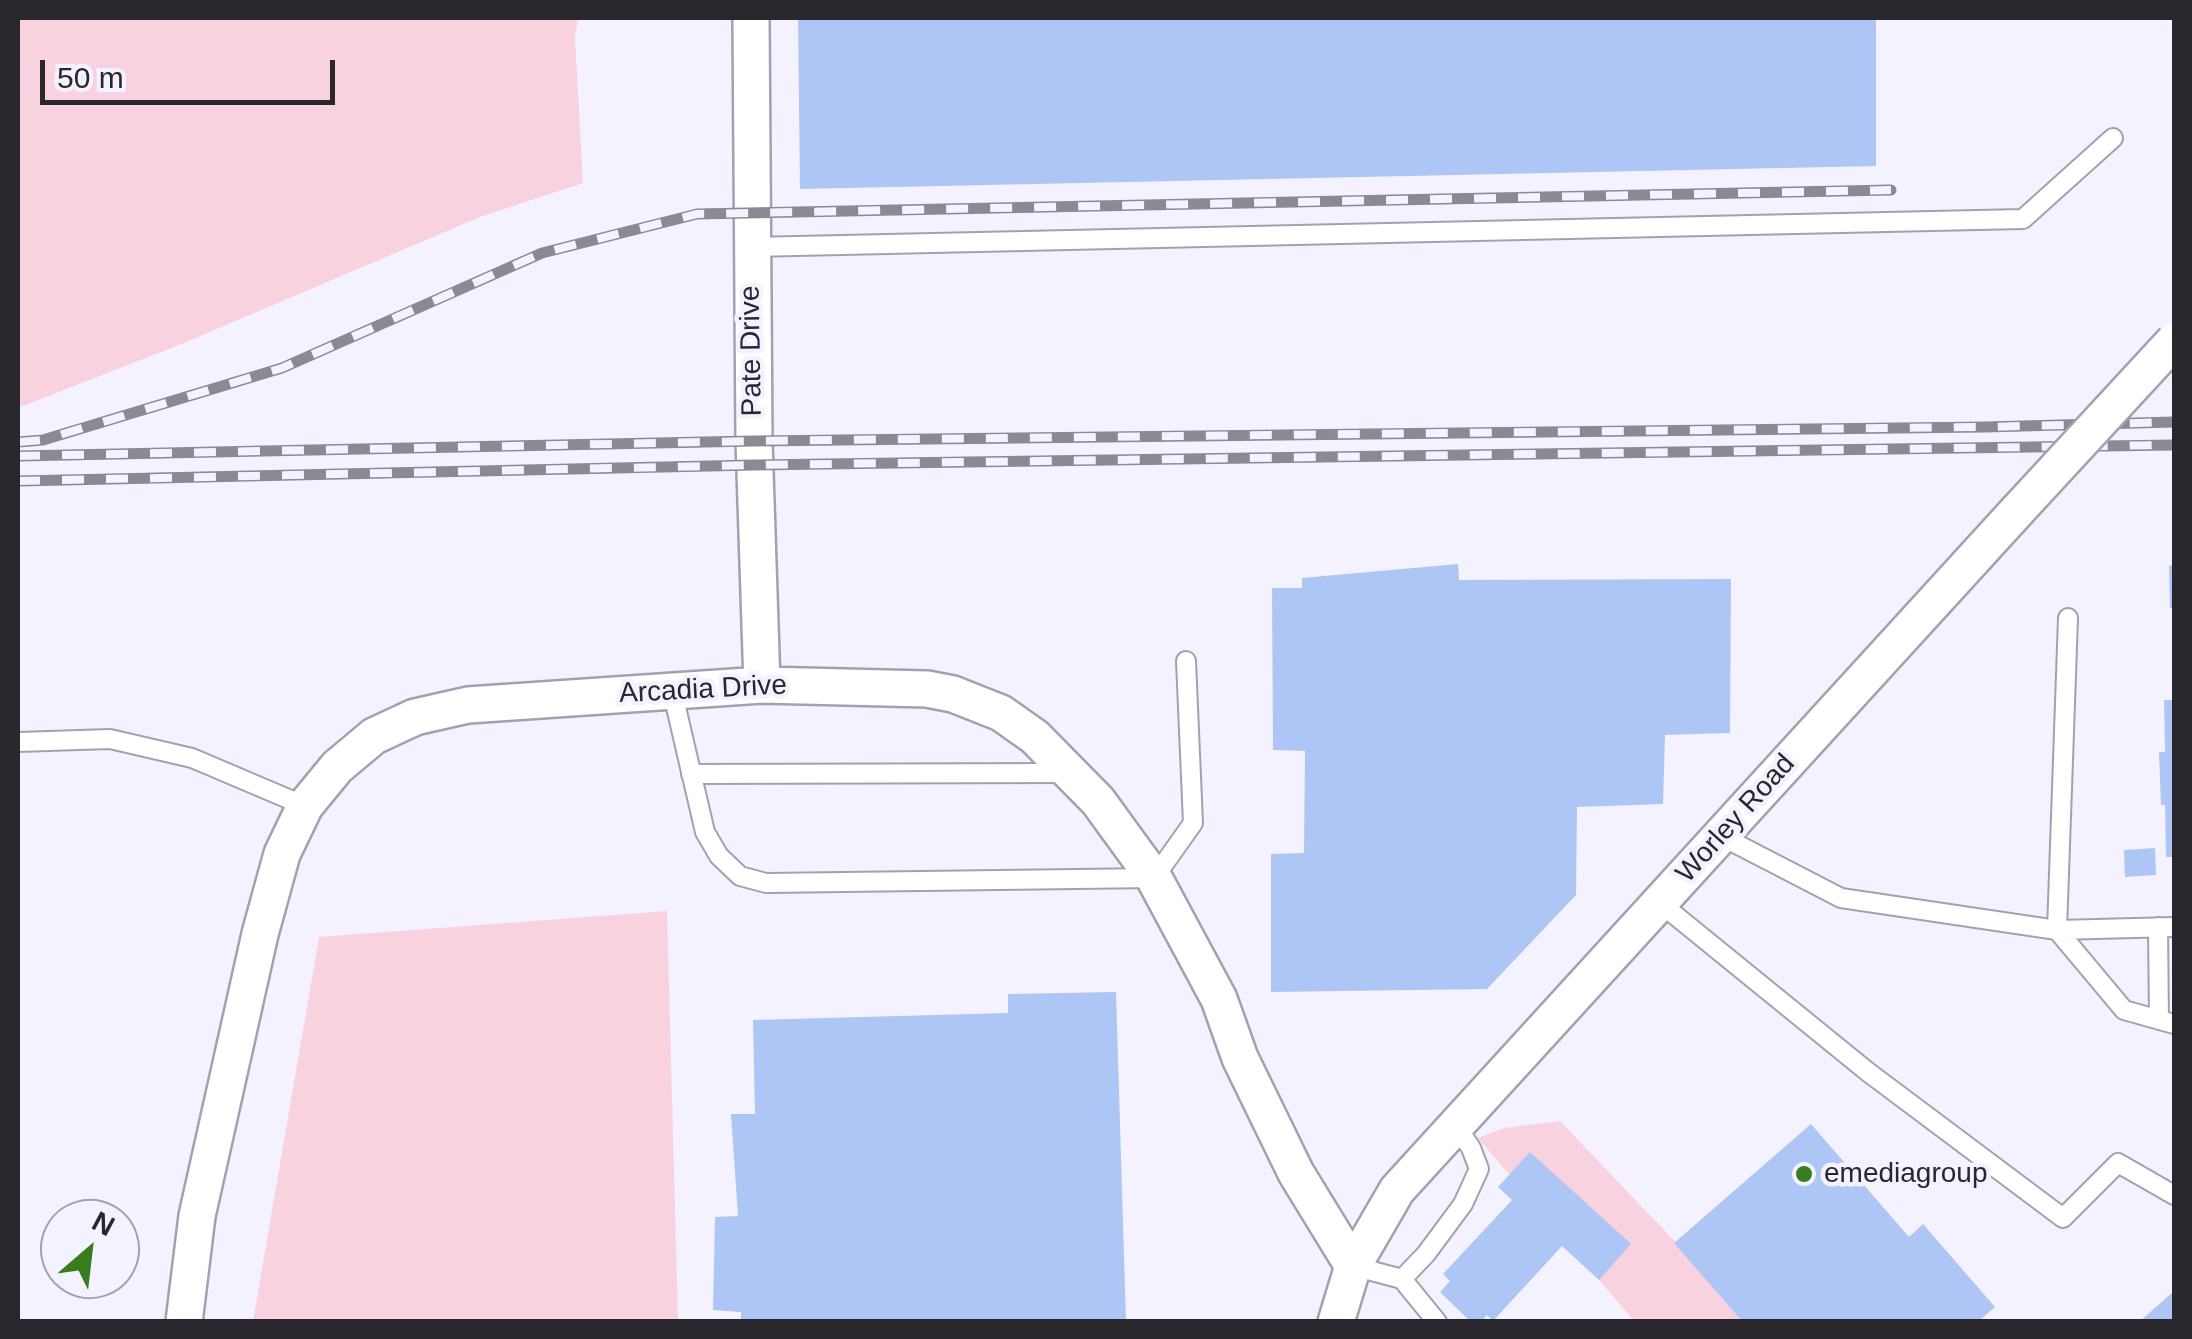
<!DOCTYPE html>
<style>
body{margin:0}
#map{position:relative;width:2192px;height:1339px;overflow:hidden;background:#f5f2ff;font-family:Arial,sans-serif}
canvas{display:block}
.frame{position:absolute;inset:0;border:20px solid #29272d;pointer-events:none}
.north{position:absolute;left:40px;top:1199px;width:100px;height:100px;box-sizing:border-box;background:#f5f2ff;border:2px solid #a3a1ab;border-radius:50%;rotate:28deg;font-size:28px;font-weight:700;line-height:40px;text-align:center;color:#29272d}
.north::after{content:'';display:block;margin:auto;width:35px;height:45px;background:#387c1e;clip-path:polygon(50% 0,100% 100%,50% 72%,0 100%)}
.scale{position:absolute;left:40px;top:60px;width:295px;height:45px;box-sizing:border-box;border:5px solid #29272d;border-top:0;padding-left:12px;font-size:30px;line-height:35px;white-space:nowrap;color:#29272d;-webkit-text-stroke:8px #f5f2ff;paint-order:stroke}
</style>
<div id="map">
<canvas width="2192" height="1339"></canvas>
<div class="frame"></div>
<div class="north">N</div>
<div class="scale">50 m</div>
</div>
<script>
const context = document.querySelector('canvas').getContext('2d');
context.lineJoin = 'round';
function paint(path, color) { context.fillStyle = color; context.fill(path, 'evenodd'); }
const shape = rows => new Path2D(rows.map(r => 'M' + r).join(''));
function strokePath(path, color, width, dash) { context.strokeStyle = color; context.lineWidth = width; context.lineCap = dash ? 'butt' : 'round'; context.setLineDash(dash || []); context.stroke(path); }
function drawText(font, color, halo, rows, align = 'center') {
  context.font = font + ' Arial,sans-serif'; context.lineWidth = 9; context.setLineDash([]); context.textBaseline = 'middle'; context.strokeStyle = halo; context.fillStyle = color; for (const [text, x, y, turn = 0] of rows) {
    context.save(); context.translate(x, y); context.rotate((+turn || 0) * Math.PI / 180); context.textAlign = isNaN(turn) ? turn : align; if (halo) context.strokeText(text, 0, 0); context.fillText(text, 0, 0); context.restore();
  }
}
const green = shape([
 [18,18,578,18,575,38,583,183,480,217,184,343,18,408],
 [667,911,678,1321,253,1321,319,937],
 [1560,1121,1751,1321,1634,1321,1478,1138,1504,1128]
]);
const building = shape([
 [798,18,1876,18,1876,166,800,189],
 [1458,564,1459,580,1731,579,1730,733,1665,735,1663,804,1577,807,1576,895,1487,989,1271,992,1271,854,1304,853,1305,751,1273,750,1272,588,1302,588,1302,578],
 [2174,565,2174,608,2170,608,2169,566],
 [2164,700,2174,700,2174,857,2166,857,2165,805,2161,805,2159,752,2165,752],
 [2155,848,2156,875,2125,877,2124,850],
 [1116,992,1126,1322,741,1322,741,1312,713,1310,715,1217,738,1216,731,1114,755,1114,753,1020,1008,1013,1008,994],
 [1811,1124,1909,1237,1923,1224,1995,1307,1981,1319,1984,1322,1743,1322,1674,1243],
 [1530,1152,1631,1244,1599,1280,1562,1246,1493,1321,1487,1315,1481,1322,1471,1322,1440,1292,1450,1281,1443,1274,1512,1200,1498,1187],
 [2174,1291,2174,1322,2139,1322]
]);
const lane = shape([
 [751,247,2023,219,2113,138],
 [2068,618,2057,930,2124,1010,2174,1024],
 [672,690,705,832,719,856,740,876,766,883,1154,878,1193,823,1186,661],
 [18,742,110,739,192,758,305,806],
 [691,774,1066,773],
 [1721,836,1841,898,2057,930,2174,927],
 [1660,903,1868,1072,2063,1218,2118,1163,2174,1195],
 [2158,927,2159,1020],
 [1353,1266,1402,1279,1426,1254,1463,1204,1479,1169,1471,1148,1457,1127],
 [1402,1279,1437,1322]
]);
const street = shape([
 [751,18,754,441,762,685],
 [184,1322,197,1216,260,934,282,854,305,806,337,767,374,736,415,717,468,705,762,685,927,689,953,694,1001,713,1035,737,1098,801,1154,878,1219,999,1240,1058,1296,1173,1353,1266],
 [1336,1322,1353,1266,1397,1190,2018,510]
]);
const rail = shape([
 [18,442,43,440,282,368,542,253,697,214,1891,190],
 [18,456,754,441,1985,427,2174,422],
 [18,481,755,465,2174,445]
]);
const streetBridge = shape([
 [2018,510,2174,341]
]);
const markers = [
 [1804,1174,10,"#387c1e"]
];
const streetNames = [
 ["Pate Drive",752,351,-91],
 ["Arcadia Drive",703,690,-3],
 ["Worley Road",1736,819,-48]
];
const poiNames = [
 ["emediagroup",1824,1174]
];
paint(green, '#f8d3df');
paint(building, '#aec6f5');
strokePath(lane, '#a4a1af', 22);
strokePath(street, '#a4a1af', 40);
strokePath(lane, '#fff', 18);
strokePath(street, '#fff', 35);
strokePath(rail, '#8b8992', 11);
strokePath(rail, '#f5f2ff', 8, [22]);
strokePath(streetBridge, '#a4a1af', 40, []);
strokePath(streetBridge, '#fff', 35);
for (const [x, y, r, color] of markers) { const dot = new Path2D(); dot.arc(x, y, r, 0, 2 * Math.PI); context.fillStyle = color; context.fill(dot); strokePath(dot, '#f5f2ff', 4); }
drawText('28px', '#29272d', '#f5f2ff', streetNames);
drawText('28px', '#29272d', '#f5f2ff', poiNames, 'left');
</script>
